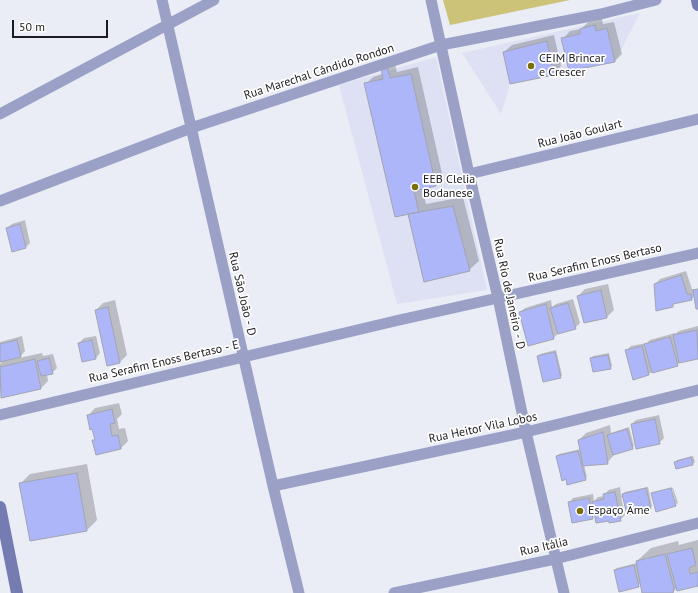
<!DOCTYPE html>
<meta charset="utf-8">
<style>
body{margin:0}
#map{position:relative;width:698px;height:593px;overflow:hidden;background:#eaecf6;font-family:"PT Sans",sans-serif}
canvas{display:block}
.scale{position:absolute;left:12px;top:20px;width:96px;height:18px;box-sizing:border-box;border:2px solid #1c1c20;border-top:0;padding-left:5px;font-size:12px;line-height:14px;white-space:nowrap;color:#1c1c20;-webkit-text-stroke:3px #fff;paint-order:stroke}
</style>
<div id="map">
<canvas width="698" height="593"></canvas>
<div class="scale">50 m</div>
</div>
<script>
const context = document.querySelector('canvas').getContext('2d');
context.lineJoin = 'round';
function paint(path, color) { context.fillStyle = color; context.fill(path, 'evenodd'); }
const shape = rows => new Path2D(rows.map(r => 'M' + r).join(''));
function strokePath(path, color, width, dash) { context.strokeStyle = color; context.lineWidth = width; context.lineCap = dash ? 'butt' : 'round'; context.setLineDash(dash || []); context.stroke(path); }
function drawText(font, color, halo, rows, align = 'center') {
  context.font = font + ' "PT Sans",sans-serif'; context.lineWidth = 3.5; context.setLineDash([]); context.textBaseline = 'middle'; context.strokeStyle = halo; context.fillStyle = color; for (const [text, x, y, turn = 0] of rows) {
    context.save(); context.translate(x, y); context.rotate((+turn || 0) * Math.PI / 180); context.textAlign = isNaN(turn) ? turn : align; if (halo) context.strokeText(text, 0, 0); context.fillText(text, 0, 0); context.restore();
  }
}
const built = shape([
 [640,13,615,62,510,84,501,114,462,53],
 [436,57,487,290,397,304,339,85]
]);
const green = shape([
 [443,0,570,0,450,25]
]);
const shadow = shape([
 [602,19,603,24,614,22,622,54,615,61,563,39,570,31,581,29,588,22],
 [554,35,561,66,554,74,504,52,512,45],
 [394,61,397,72,418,67,443,178,436,185,422,188,426,204,463,197,479,261,469,270,409,214,366,84,373,77,383,74,382,69],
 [25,220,30,243,26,247,7,228,12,224],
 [686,271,692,289,698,290,698,308,695,295,692,299,676,302,672,306,655,284,660,279],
 [608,284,614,310,607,317,584,322,578,296,585,289],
 [573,299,580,323,575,328,558,334,553,338,520,312,525,308,551,300,552,307,556,304],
 [115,300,127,355,120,362,108,365,96,310,103,303],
 [698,326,698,358,681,361,677,365,651,372,649,374,634,378,626,351,631,346,647,343,650,340,675,333,675,334,679,331],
 [22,336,25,351,19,358,42,353,43,356,53,354,57,368,52,373,47,374,48,381,41,388,2,397,0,389,0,364,4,360,0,361,0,342],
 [96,336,100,353,96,358,79,343,84,338],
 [556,350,562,375,560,377,538,356,540,354],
 [609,353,612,366,610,368,591,358,593,356],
 [119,403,122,414,117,419,119,429,125,428,128,441,121,448,97,454,94,441,95,439,88,416,95,408],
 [659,415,664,438,659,443,632,424,636,420],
 [610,425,611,433,629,427,634,446,632,448,614,454,614,455,607,463,584,465,587,477,585,479,557,456,559,454,581,449,579,440,586,433],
 [693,456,695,462,693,464,675,462,677,460],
 [87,464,97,520,87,530,30,540,20,484,30,474],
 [620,487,621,496,625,492,648,487,652,506,650,508,621,497,625,515,620,520,610,519,596,514,592,518,569,503,573,498,593,494,594,501,598,497,605,496,604,494,609,490],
 [672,488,673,488,678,503,676,504],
 [698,540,698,585,677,588,672,593,643,593,641,583,638,586,615,570,617,568,637,563,637,561,651,548,678,541,679,545]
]);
const building = shape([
 [595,25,596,31,607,28,615,62,569,71,561,38,580,34,580,29,595,25],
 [547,41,554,75,510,84,503,52,547,41],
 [387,67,390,78,411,74,436,186,414,191,419,212,395,217,364,83,383,79,381,69,387,67],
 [453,206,470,271,424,282,408,214,453,206],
 [20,224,26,248,12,252,6,228,20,224],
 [681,275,687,294,691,294,692,300,673,304,673,307,656,311,654,284,681,275],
 [698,289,698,309,696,309,693,290,698,289],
 [601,290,607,318,584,323,577,296,601,290],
 [568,303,576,329,558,334,550,308,568,303],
 [546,304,554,339,528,346,519,312,546,304],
 [108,307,120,363,107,366,95,310,108,307],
 [697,330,698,359,679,363,673,335,697,330],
 [670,337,678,366,652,373,644,344,670,337],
 [17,340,21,357,0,362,0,344,17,340],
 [92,340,96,359,82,362,78,343,92,340],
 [642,346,649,375,633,380,625,350,642,346],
 [555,352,561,378,543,382,537,356,555,352],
 [608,355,611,369,593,372,590,358,608,355],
 [49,358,53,374,41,376,37,361,49,358],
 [35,359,41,389,1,398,0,367,35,359],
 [112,409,115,423,110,424,112,436,118,435,121,449,96,455,92,440,95,440,92,429,90,430,87,415,112,409],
 [655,419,660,444,636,449,631,424,655,419],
 [627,429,633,449,613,455,607,435,627,429],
 [603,432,608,464,583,466,578,440,603,432],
 [578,451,586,480,567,485,566,479,562,481,556,456,578,451],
 [691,457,693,465,676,469,674,462,691,457],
 [77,473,87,531,30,541,19,483,77,473],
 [646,488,651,509,627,515,622,494,646,488],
 [671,488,676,506,656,512,651,493,671,488],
 [615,492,621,521,609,523,609,521,596,523,592,502,604,499,603,494,615,492],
 [589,498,593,519,572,523,568,502,589,498],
 [692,548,696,565,689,568,690,574,698,572,698,586,677,591,667,554,692,548],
 [665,554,674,588,673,593,642,593,636,561,665,554],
 [634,565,639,587,619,592,614,570,634,565]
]);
const street = shape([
 [162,0,273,486,299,593],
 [431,0,469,174,498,298,526,432,564,593],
 [0,114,214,0],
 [469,174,698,119],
 [0,201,191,128,441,45,601,14,656,0],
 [0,415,395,321,698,253],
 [273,486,526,432,698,390],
 [394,593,555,559,698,523]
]);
const secondary = shape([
 [697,0,698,5],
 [0,507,17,593]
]);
const markers = [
 [531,66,4,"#796e0c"],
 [415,187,4,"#796e0c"],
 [580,511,4,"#796e0c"]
];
const poiNames = [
 ["CEIM Brincar",539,59],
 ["e Crescer",539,73],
 ["EEB Clelia",423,180],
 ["Bodanese",423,194],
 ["Espaço Âme",588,511]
];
const streetNames = [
 ["Rua Marechal Cândido Rondon",319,72,-18],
 ["Rua João Goulart",580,134,-14],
 ["Rua Serafim Enoss Bertaso",595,263,-13],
 ["Rua São João - D",242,294,77],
 ["Rua Rio de Janeiro - D",509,294,78],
 ["Rua Serafim Enoss Bertaso - E",164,362,-13],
 ["Rua Heitor Vila Lobos",483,428,-12],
 ["Rua Itália",544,547,-13]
];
paint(built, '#dee1f3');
paint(green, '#ccc379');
paint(shadow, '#0003');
paint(building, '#acb6f9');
strokePath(building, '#a2a4ae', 1);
strokePath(street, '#9ba1c6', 11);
strokePath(secondary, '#757cb2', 12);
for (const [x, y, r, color] of markers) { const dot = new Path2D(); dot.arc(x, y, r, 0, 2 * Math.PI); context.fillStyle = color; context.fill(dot); strokePath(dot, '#fff', 1.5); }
drawText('12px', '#1c1c20', '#fff', poiNames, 'left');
drawText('12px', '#1c1c20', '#fff', streetNames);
</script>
